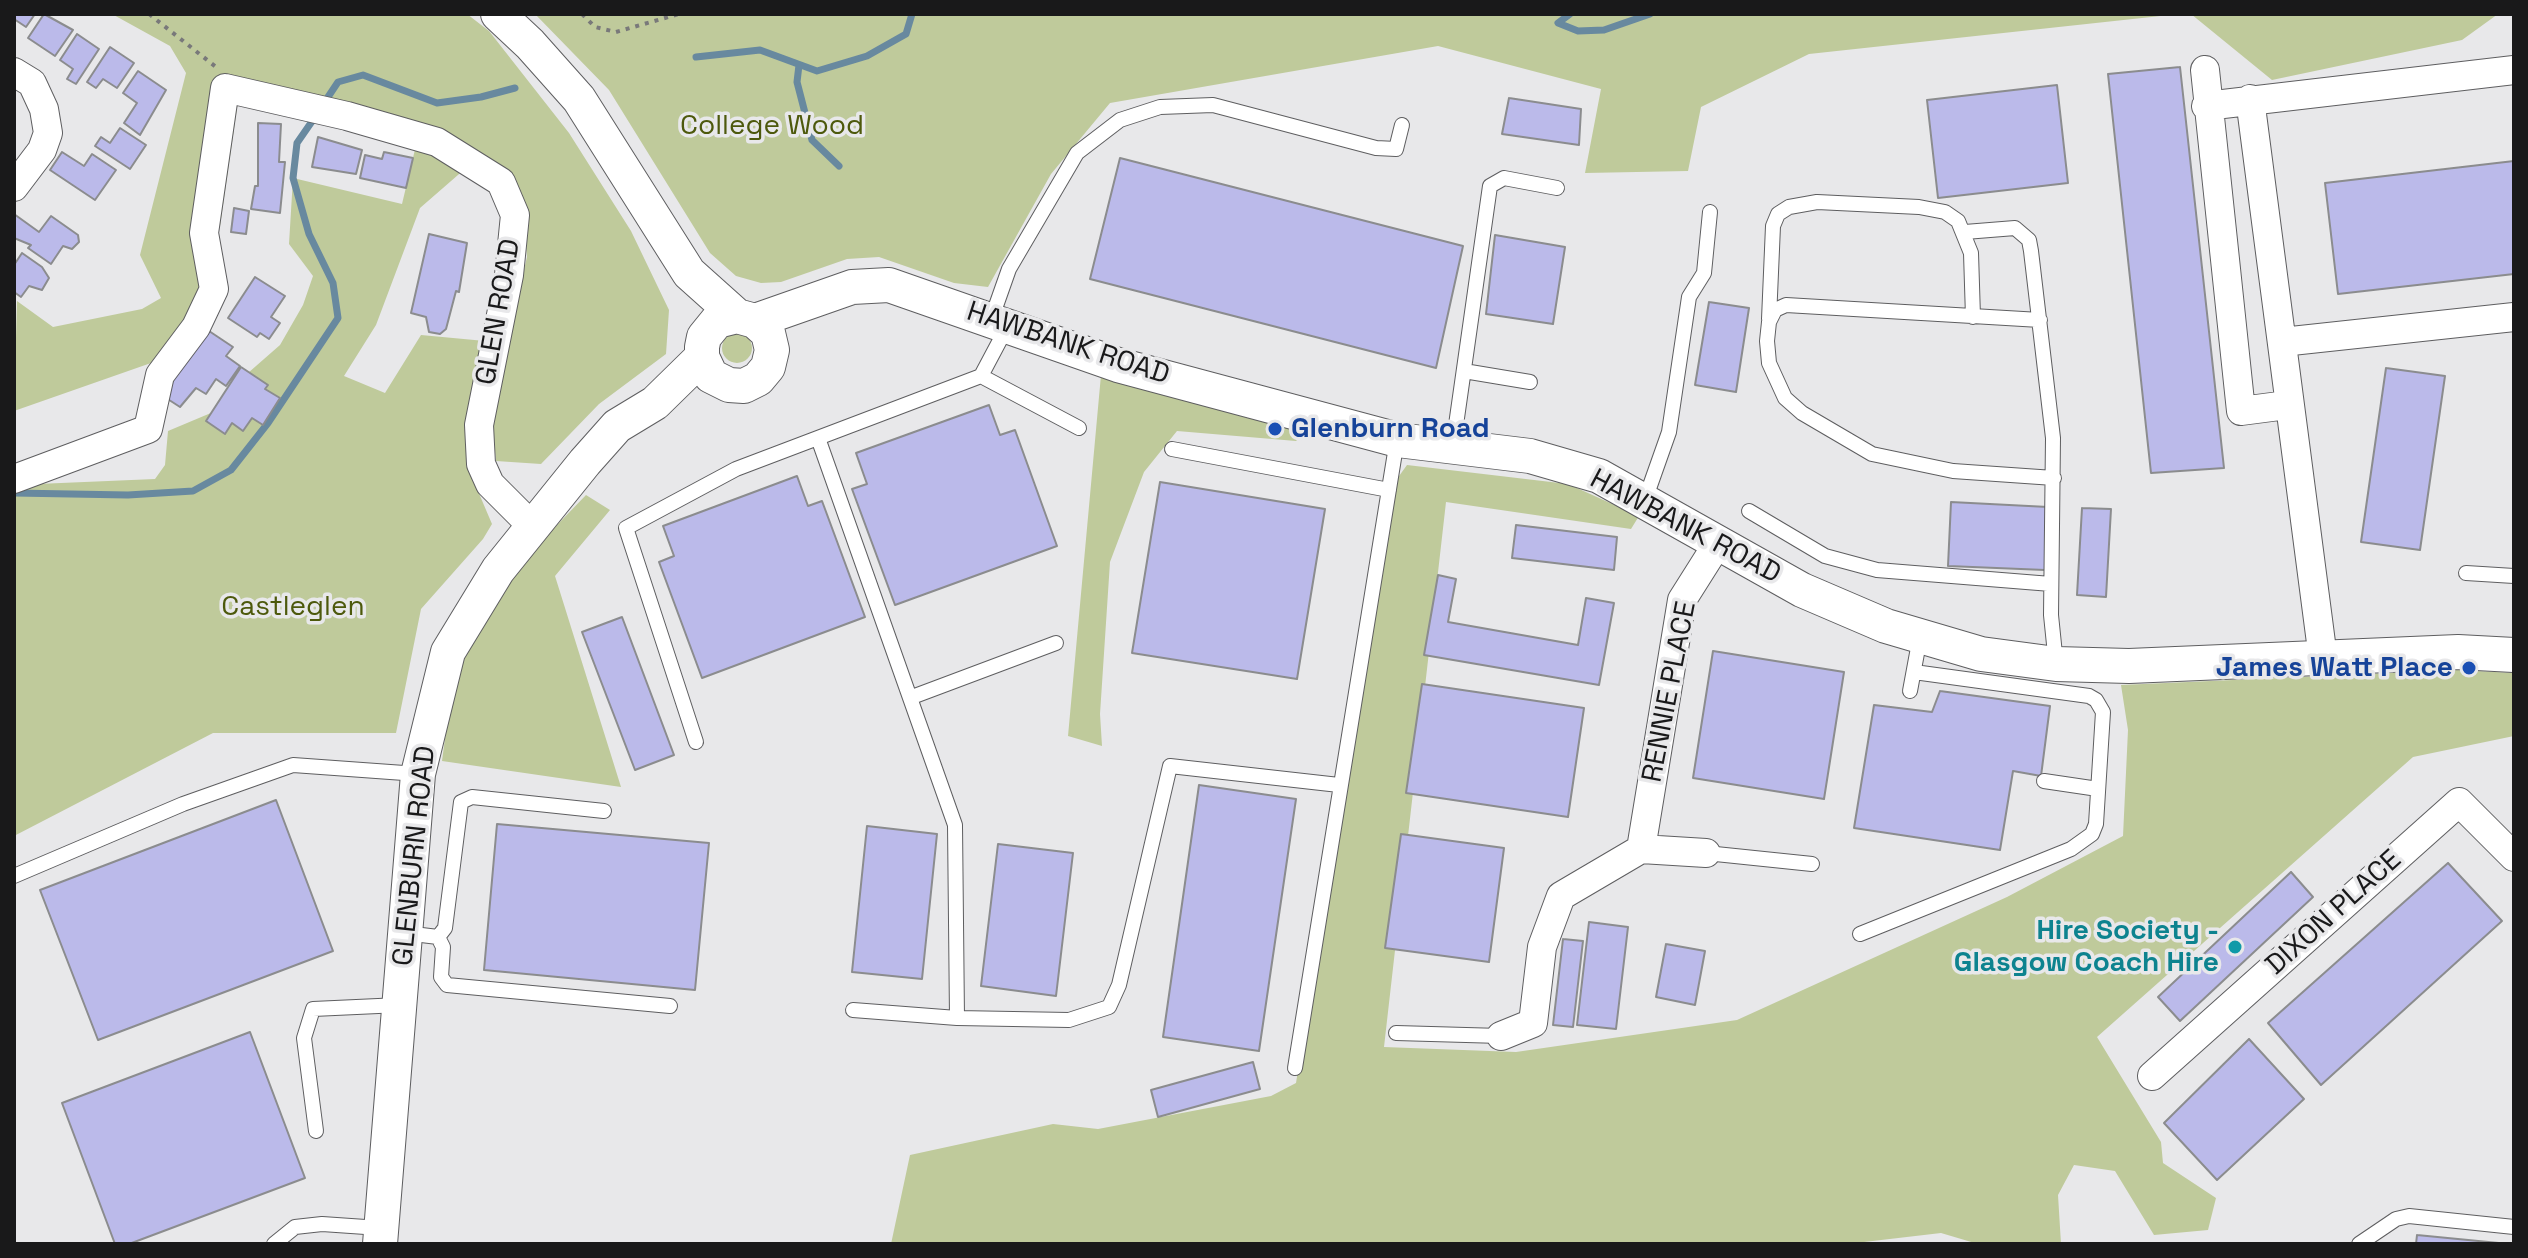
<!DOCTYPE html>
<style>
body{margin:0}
#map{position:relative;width:2528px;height:1258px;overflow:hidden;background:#e8e8ea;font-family:"Space Grotesk",sans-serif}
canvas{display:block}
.frame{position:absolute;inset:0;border:16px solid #19191a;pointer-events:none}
</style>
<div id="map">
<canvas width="2528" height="1258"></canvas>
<div class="frame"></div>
</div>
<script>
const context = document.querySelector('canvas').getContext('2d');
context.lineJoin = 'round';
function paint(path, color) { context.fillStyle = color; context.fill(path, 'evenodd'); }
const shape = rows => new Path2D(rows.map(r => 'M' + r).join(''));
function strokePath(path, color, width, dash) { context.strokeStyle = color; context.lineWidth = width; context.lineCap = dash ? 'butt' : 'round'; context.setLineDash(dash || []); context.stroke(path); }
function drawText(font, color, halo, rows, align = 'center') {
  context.font = font + ' "Space Grotesk",sans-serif'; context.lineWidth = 7; context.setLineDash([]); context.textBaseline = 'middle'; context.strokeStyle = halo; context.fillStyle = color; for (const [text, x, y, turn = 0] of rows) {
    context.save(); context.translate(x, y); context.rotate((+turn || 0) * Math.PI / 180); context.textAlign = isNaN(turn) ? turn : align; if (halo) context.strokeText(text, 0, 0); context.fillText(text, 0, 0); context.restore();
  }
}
const green = shape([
 [112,14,467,14,489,31,569,133,631,231,669,310,666,354,599,404,541,464,496,461,493,430,507,341,527,257,523,211,438,131,238,101,220,226,195,224,200,298,151,363,14,411,17,301,53,327,142,309,161,298,140,255,186,73,170,46],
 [535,14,2179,14,1809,54,1701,107,1688,171,1585,173,1601,89,1438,46,1110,103,1051,174,988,287,954,283,879,257,847,259,781,282,761,283,736,276,710,253,609,90],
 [2191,14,2498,14,2462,40,2272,80],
 [417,141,466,168,420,208,376,325,344,376,385,393,421,335,485,341,466,443,466,463,492,524,483,539,421,609,396,733,213,733,14,836,14,485,155,479,165,465,168,431,218,410,248,373,280,345,303,305,313,276,289,244,293,178,402,204],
 '722 348a15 15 0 1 1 30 0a15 15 0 1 1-30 0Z',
 [1101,375,1309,430,1296,441,1177,431,1144,472,1110,562,1100,714,1102,746,1068,736],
 [1407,465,1568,484,1639,516,1631,529,1446,502,1384,1047,1516,1052,1737,1020,2007,897,2123,836,2128,730,2121,685,2457,670,2514,673,2514,736,2413,757,2097,1037,2161,1142,2163,1163,2216,1198,2208,1230,2154,1235,2115,1171,2074,1165,2058,1195,2061,1244,1978,1244,1941,1233,1847,1244,891,1244,910,1155,1053,1124,1098,1129,1271,1096,1296,1083,1389,490],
 [586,495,610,510,555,576,621,787,442,761,455,664,501,583]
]);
const stream = shape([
 [1570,14,1558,23,1578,31,1604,30,1650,14],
 [696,57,760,50,817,71,867,56,906,34,912,14],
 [799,65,797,82,812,140,839,166],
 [324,103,338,82,363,75,437,103,481,97,515,88],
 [14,493,128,495,193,491,231,470,268,423,338,318,333,283,309,234,293,178,297,143,315,117]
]);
const building = shape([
 [14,14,35,14,26,27,14,19,14,14],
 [44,14,73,30,55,56,28,38,44,14],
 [77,34,99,49,76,84,67,79,73,69,60,60,77,34],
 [110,47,134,63,117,88,103,79,96,88,87,82,110,47],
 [2180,67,2224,468,2151,473,2108,74,2180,67],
 [138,71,166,90,140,135,124,123,137,103,123,93,138,71],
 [2057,85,2068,183,1938,198,1927,100,2057,85],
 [1509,98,1581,109,1579,145,1502,134,1509,98],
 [258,123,281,124,279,162,285,162,280,213,251,209,255,186,258,186,258,123],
 [120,128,146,145,130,169,95,146,101,137,110,143,120,128],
 [318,137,362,150,356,174,312,167,318,137],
 [62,152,84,166,92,154,116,170,95,200,50,170,62,152],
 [384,152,413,158,406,188,360,178,365,155,382,159,384,152],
 [1120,158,1463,246,1436,368,1090,279,1120,158],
 [2514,161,2514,274,2338,294,2325,183,2514,161],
 [234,208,249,211,246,234,231,232,234,208],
 [14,214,39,232,51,216,78,235,79,242,72,249,63,246,51,264,28,248,31,245,14,238,14,214],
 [429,234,467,243,459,292,456,291,446,329,440,334,429,332,426,317,411,313,429,234],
 [1495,235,1565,247,1553,324,1486,314,1495,235],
 [22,253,42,267,49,278,42,290,29,286,21,297,14,292,14,265,22,253],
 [255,277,285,296,271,317,280,323,269,339,260,333,257,337,228,318,255,277],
 [1709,302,1749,308,1736,392,1695,385,1709,302],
 [206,329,233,347,226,356,240,366,226,386,216,379,206,394,196,388,180,407,163,396,206,329],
 [241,367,268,385,265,389,280,398,263,425,252,418,243,431,232,423,225,434,206,421,241,367],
 [2386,368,2445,376,2420,550,2361,542,2386,368],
 [989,405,1000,435,1015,430,1057,546,895,605,852,489,867,484,856,453,989,405],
 [797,476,808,506,822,501,865,617,702,678,659,562,674,556,663,526,797,476],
 [1160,482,1325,509,1297,679,1132,653,1160,482],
 [1951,502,2048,507,2045,570,1948,566,1951,502],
 [2082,508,2111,509,2106,597,2077,595,2082,508],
 [1516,525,1617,537,1614,570,1512,558,1516,525],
 [1438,575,1456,579,1448,622,1578,645,1586,598,1614,603,1599,685,1424,655,1438,575],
 [622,617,674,755,635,770,582,632,622,617],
 [1713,651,1844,672,1824,799,1693,778,1713,651],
 [1422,684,1584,708,1568,817,1406,793,1422,684],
 [1940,691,2050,706,2041,776,2013,771,2000,850,1854,828,1874,705,1932,712,1940,691],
 [1199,785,1296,799,1259,1051,1163,1037,1199,785],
 [276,800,333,951,98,1040,40,890,276,800],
 [497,824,709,843,695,990,484,970,497,824],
 [867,826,937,834,922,979,852,972,867,826],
 [1401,834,1504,848,1489,962,1385,948,1401,834],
 [998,844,1073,853,1056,996,981,986,998,844],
 [2448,863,2502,921,2321,1085,2268,1023,2448,863],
 [2291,872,2313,897,2180,1021,2158,997,2291,872],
 [1589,922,1628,927,1616,1029,1577,1025,1589,922],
 [1563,939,1583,941,1573,1027,1553,1025,1563,939],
 [1666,944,1705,951,1695,1005,1656,997,1666,944],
 [250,1032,305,1178,129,1244,115,1244,62,1103,250,1032],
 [2249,1039,2304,1099,2217,1180,2164,1123,2249,1039],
 [1253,1062,1260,1089,1158,1117,1151,1090,1253,1062],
 [2417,1235,2509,1244,2416,1244,2417,1235]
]);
const path = shape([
 [149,14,216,67],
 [582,14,595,27,616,32,679,14]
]);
const service = shape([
 [1965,232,2015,228,2029,240,2031,251,2053,438,2051,615,2056,664],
 [1769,319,1773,226,1778,214,1789,207,1817,202,1919,207,1945,212,1958,221,1971,253,1973,317],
 [991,320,1009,269,1077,153,1120,120,1160,107,1213,105,1376,148,1396,149,1402,125],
 [2040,320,1786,305,1775,310,1769,322,1767,341,1769,363,1785,398,1802,413,1872,454,1953,471,2054,478],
 [1464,371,1530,382],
 [981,376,1007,327],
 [818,438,955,825,957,1018],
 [1453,446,1490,186,1504,178,1557,188],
 [1172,449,1389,490],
 [1645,500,1669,432,1689,297,1704,273,1710,212],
 [1749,511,1825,556,1877,570,2051,584],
 [2466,573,2514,576],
 [1910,691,1920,637],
 [912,697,1056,643],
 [696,742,626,528,736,469,981,376,1079,428],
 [2044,781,2098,789],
 [1706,853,1812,864],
 [14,876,183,804,293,765,418,774],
 [405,933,438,937,443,947,441,977,447,985,670,1006],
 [1860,934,2071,849,2092,834,2096,824,2103,712,2096,700,2089,696,1914,672],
 [438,937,445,928,461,802,472,797,604,811],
 [853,1010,957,1018,1069,1020,1109,1007,1119,985,1170,766,1339,785],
 [1396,1033,1501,1036],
 [1295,1068,1397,440],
 [316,1131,304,1038,313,1009,400,1005],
 [274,1244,295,1227,322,1224,380,1228],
 [2359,1244,2396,1219,2409,1216,2514,1227]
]);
const minor = shape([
 [2205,70,2241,411,2287,405],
 [14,72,32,83,44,109,48,133,42,150,14,187],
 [2250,99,2323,658],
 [2206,106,2514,70],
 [2282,342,2514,317],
 [14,479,148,429,160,375,196,327,214,289,204,233,225,88,347,116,437,142,501,182,515,215,509,275,479,425,481,464,490,484,533,527],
 [1641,849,1706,853],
 [1501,1036,1533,1023,1542,947,1561,896,1641,849,1682,600,1718,543],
 [2152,1076,2459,802,2514,857]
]);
const tertiary = shape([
 [498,14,530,44,579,99,689,273,737,316,755,321,768,333,772,350,768,367,758,379,744,386,729,385,711,376,702,357,702,347,704,337,717,321,737,316],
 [755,321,852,287,889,285,1118,365,1398,440,1530,456,1599,476,1802,590,1886,626,1981,654,2056,664,2129,666,2458,652,2514,655],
 [380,1244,418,774,448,652,498,570,585,462,617,426,655,403,702,357]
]);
const markers = [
 [1275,429,8,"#1a4fb4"],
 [2469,668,8,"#1a4fb4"],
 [2235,947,8,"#0f9aa8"]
];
const parkNames = [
 ["College Wood",772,126],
 ["Castleglen",293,607]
];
const streetNames = [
 ["GLEN ROAD",499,312,-80],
 ["HAWBANK ROAD",1068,344,18],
 ["HAWBANK ROAD",1685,527,28],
 ["RENNIE PLACE",1670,692,-79],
 ["GLENBURN ROAD",415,856,-84],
 ["DIXON PLACE",2334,913,-42]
];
const transitNames = [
 ["Glenburn Road",1291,429],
 ["James Watt Place",2453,668,"right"]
];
const cultureNames = [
 ["Hire Society -",2219,931],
 ["Glasgow Coach Hire",2219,963]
];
paint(green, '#bfca9b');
strokePath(stream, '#68899f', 7);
paint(building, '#bbbaea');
strokePath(building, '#8b8c8e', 2);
strokePath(service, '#5e5e60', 16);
strokePath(minor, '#5e5e60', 30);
strokePath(tertiary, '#5e5e60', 36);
strokePath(path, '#79797a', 4, [4, 6]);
strokePath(service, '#fff', 14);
strokePath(minor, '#fff', 28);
strokePath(tertiary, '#fff', 34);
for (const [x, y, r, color] of markers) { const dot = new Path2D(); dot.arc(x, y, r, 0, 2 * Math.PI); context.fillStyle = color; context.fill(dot); strokePath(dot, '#e8e8ea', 3); }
drawText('28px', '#4d590c', '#e8e8ea', parkNames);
drawText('28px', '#19191a', '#e8e8ea', streetNames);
drawText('bold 28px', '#164399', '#e8e8ea', transitNames, 'left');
drawText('bold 28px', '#0d838f', '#e8e8ea', cultureNames, 'right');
</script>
